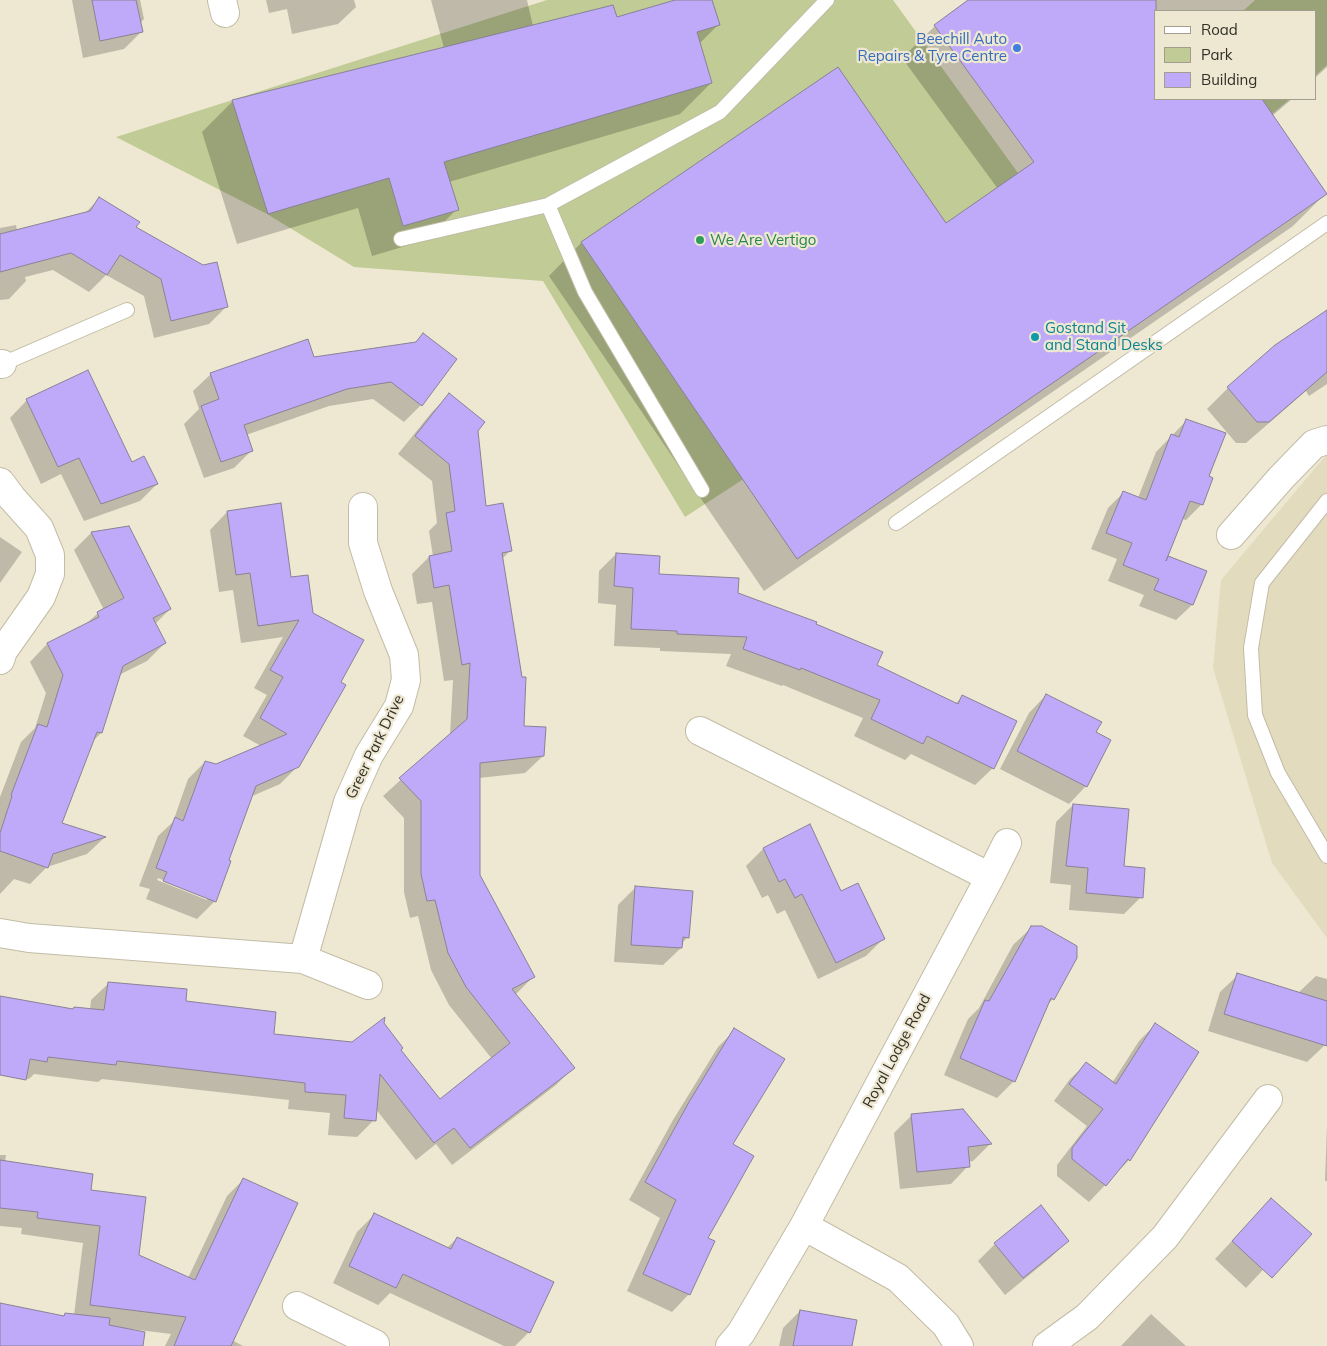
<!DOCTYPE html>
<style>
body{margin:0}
#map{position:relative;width:1327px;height:1346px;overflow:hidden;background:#eee8d2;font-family:Mulish,sans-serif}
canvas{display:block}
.legend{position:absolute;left:1154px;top:10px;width:162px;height:90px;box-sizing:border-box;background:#eee8d2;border:1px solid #a29e8e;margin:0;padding:6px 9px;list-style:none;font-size:15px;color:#312f27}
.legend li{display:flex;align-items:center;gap:10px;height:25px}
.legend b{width:25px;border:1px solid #a29e8e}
</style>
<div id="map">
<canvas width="1327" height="1346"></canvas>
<ul class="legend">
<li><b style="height:6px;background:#fff"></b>Road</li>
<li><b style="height:14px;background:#c1cb95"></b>Park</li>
<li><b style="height:14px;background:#bfa9f9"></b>Building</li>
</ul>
</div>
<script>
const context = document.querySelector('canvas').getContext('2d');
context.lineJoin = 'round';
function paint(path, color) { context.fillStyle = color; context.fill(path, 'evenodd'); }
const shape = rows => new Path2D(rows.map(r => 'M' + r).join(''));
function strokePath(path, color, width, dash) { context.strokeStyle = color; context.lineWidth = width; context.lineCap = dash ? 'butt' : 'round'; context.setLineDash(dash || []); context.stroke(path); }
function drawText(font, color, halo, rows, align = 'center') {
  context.font = font + ' Mulish,sans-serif'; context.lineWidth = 4.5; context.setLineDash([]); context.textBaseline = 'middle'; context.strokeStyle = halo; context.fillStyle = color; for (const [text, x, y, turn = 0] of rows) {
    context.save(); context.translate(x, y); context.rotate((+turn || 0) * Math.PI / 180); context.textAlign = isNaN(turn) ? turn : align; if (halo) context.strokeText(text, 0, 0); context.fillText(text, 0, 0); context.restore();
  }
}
const built = shape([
 [1327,454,1327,938,1272,863,1213,668,1221,580]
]);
const green = shape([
 [547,0,893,0,1018,173,1156,99,1290,99,1272,114,742,480,685,517,543,281,354,267,267,214,116,137],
 [1255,0,1327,0,1327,65,1316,75,1316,11,1243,11]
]);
const shadow = shape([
 [72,0,140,0,144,19,139,24,141,32,124,49,83,58],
 [266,0,354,0,356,7,338,24,292,34,287,9,269,13],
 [431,0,527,0,533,26,616,19,679,0,711,0,718,25,699,44,711,83,680,114,449,182,457,209,426,240,372,256,358,208,237,244,202,132,233,101,444,48],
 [970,0,1327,0,1327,67,1316,77,1316,11,1156,11,1156,99,1292,99,1272,116,1326,193,1293,226,764,591,549,276,581,243,838,69,946,225,998,189,902,58,935,26],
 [99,199,135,228,226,307,209,324,154,338,144,296,106,275,89,292,53,270,25,277,26,281,9,299,0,300,0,228,16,225,17,231,84,214],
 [1327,311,1327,384,1309,396,1306,391,1246,443,1236,443,1207,409,1228,388],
 [423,335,421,405,404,422,373,399,329,406,246,435,252,450,234,468,204,478,184,424,199,409,193,391,211,374,414,343],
 [449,395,477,431,485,507,510,551,502,559,522,727,543,756,525,773,479,778,479,875,534,976,515,995,573,1068,556,1085,452,1165,436,1144,416,1160,375,1108,374,1120,357,1137,328,1135,330,1113,288,1109,289,1100,102,1079,98,1082,34,1074,29,1079,0,1074,0,997,71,1010,74,1008,90,1010,91,1000,109,983,184,1002,272,1035,352,1044,383,1023,399,1050,439,1101,492,1059,449,1005,431,970,418,916,410,918,404,892,404,818,383,796,450,735,453,680,444,681,432,602,417,604,412,574,429,557,433,556,429,531,437,523,432,481,398,454,432,412],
 [27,400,131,463,157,484,140,501,84,521,61,474,41,484,10,418],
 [1187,420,1208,477,1202,504,1186,520,1182,519,1165,561,1168,557,1192,605,1176,620,1139,606,1144,595,1108,581,1117,559,1091,549,1108,508,1124,492,1138,498,1156,452],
 [227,512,290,578,306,576,298,766,280,784,250,797,215,901,197,919,146,899,150,889,139,886,158,836,173,822,188,779,205,762,216,766,261,746,243,736,267,695,254,688,283,637,241,643,233,590,219,592,210,530],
 [158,878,207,897,207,900,157,880],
 [128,527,170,609,155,624,165,643,147,661,119,675,101,733,92,742,60,824,104,838,87,854,47,867,30,884,14,879,0,894,0,797,21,742,35,728,46,693,30,662,47,644,85,625,98,613,104,610,74,550,91,533],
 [0,537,22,552,0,583],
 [616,554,658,575,737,594,815,625,875,666,955,704,963,696,993,768,975,785,911,754,905,760,854,736,863,718,783,685,782,686,726,666,731,654,660,651,660,648,614,646,616,605,598,603,599,571],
 [1046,695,1095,733,1086,786,1069,804,1000,769,1029,713],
 [1073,805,1123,867,1141,897,1124,914,1069,910,1071,885,1050,883,1056,822],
 [809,826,841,892,883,939,866,956,818,979,785,910,777,914,768,895,762,898,746,866,763,849],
 [635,888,688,937,681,944,681,948,663,965,614,962,618,905],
 [1031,928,1053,999,1046,1006,1014,1081,997,1098,944,1075,968,1019,979,1008,1013,945],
 [1238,975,1298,993,1316,976,1327,979,1327,1038,1325,1045,1307,1062,1208,1031,1220,992],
 [1155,1025,1198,1052,1129,1160,1089,1202,1057,1176,1057,1165,1087,1126,1054,1101,1070,1079,1087,1063,1112,1083,1139,1041],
 [735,1030,731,1144,689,1294,672,1312,627,1291,660,1218,629,1200,673,1120,718,1047],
 [963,1111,990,1144,973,1161,968,1162,968,1166,951,1184,900,1189,894,1133,912,1115],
 [1327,1125,1327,1181,1325,1181],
 [0,1155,6,1155,5,1162,90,1191,138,1256,188,1278,227,1196,244,1179,232,1340,243,1346,165,1346,171,1334,107,1326,105,1346,0,1346,0,1304,63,1317,65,1314,74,1315,83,1243,21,1234,22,1228,0,1226],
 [1271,1199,1302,1228,1246,1288,1215,1259],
 [374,1215,447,1248,457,1238,529,1332,515,1346,504,1346,390,1293,378,1305,333,1283,357,1232],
 [1068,1241,1050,1258,1005,1295,978,1261,995,1244],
 [800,1311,851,1346,779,1346,783,1328],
 [1151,1314,1186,1346,1121,1346]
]);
const building = shape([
 [92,0,136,0,143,32,100,41,92,0],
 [675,0,712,0,720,25,697,32,712,83,444,162,459,210,403,226,389,178,268,214,232,100,613,5,617,17,675,0],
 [968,0,1156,0,1156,99,1262,99,1327,194,797,559,581,242,838,67,946,223,1034,162,934,25,968,0],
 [99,197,140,222,136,227,203,265,217,262,228,307,171,321,161,279,120,255,107,275,71,253,0,272,0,234,90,211,99,197],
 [1327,310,1327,372,1269,422,1257,422,1227,387,1275,345,1327,310],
 [423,333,457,359,422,406,391,382,347,389,244,425,253,451,221,462,201,406,219,399,210,373,308,339,314,357,416,342,423,333],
 [88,370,132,462,144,456,158,484,101,504,79,458,58,467,26,399,88,370],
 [449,393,485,422,478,431,486,506,503,503,512,551,502,553,522,677,526,677,524,726,546,727,544,756,480,763,480,875,535,977,512,989,575,1068,470,1148,454,1128,434,1143,380,1074,376,1121,344,1118,346,1095,305,1092,305,1083,117,1061,116,1065,48,1057,47,1062,30,1059,26,1080,0,1075,0,996,73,1009,74,1007,104,1010,108,982,187,989,186,1001,276,1012,274,1034,352,1042,385,1017,384,1023,403,1048,401,1050,440,1099,510,1043,466,987,448,953,435,900,427,901,421,874,421,801,399,778,467,719,470,663,462,665,449,585,434,588,429,556,452,551,446,513,455,511,449,464,415,436,449,393],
 [1186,419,1226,433,1209,476,1213,478,1203,505,1190,501,1166,561,1168,556,1207,571,1193,605,1154,590,1159,579,1123,565,1132,543,1106,533,1123,491,1146,500,1171,434,1179,437,1186,419],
 [281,503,291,577,308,575,313,613,364,640,341,682,346,685,299,767,256,786,229,860,231,861,216,902,163,881,167,872,156,868,175,817,183,821,205,761,216,764,287,734,260,718,283,677,270,670,299,620,258,626,250,573,236,575,227,511,281,503],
 [129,526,171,609,153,618,166,643,123,666,102,733,97,732,62,823,106,837,53,854,48,868,0,851,0,833,12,796,11,795,38,724,47,727,63,675,47,643,99,617,97,612,124,598,91,532,129,526],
 [616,553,660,556,659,574,739,578,738,593,817,622,816,624,883,652,877,665,958,704,962,695,1017,721,994,769,927,736,923,744,871,719,880,700,801,668,800,670,743,649,747,637,677,634,677,631,631,629,633,588,614,586,616,553],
 [1046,694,1102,722,1096,732,1111,740,1087,787,1017,751,1046,694],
 [1073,804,1129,809,1124,866,1145,868,1143,898,1086,893,1088,868,1066,866,1073,804],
 [810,824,841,891,858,883,885,939,836,963,802,894,795,898,785,879,779,882,763,848,810,824],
 [635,886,693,891,689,938,683,937,682,948,631,945,635,886],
 [1031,926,1042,926,1077,946,1077,958,1054,1000,1051,998,1015,1082,960,1058,985,1000,989,1001,1031,926],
 [1237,973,1327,1001,1327,1046,1224,1014,1237,973],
 [1155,1023,1199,1052,1130,1161,1128,1159,1106,1186,1072,1159,1072,1148,1103,1109,1069,1084,1086,1062,1116,1084,1155,1023],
 [734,1028,785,1059,733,1144,754,1156,708,1238,715,1241,690,1295,643,1274,676,1200,645,1182,689,1102,734,1028],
 [963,1109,992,1144,968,1147,970,1167,917,1172,911,1114,963,1109],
 [0,1160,93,1174,91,1190,146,1197,139,1255,195,1280,243,1178,298,1203,231,1346,174,1346,186,1317,90,1305,100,1226,37,1218,38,1212,0,1208,0,1160],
 [1271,1198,1312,1234,1272,1278,1232,1241,1271,1198],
 [1041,1205,1069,1241,1023,1278,994,1243,1041,1205],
 [374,1213,451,1249,457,1237,554,1282,530,1333,403,1274,396,1288,349,1266,374,1213],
 [0,1303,64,1316,65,1313,110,1318,109,1325,145,1332,143,1346,0,1346,0,1303],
 [800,1310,857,1320,852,1346,793,1346,800,1310]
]);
const service = shape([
 [548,205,585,292,702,490],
 [401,239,548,205,720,112,827,0],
 [2,364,127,310],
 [1327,501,1262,583,1251,648,1255,715,1278,773,1327,856],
 [896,523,1327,223]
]);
const minor = shape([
 [222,0,225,13],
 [0,364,2,364],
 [0,482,12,498,39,528,50,555,50,574,41,597,3,651,0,660],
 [1231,535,1281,478,1314,444,1327,440],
 [700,731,990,877,804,1226,898,1278,946,1325,959,1346],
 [990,877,1007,843],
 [0,933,29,938,303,959,368,985],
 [303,959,348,802,369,755,399,706,406,680,404,655,378,591,363,543,363,507],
 [297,1306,375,1344,374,1346],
 [730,1346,741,1333,804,1226],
 [1047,1346,1087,1317,1165,1237,1268,1099]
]);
const markers = [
 [1017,48,5,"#3f7fe0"],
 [700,240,5,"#2e9e5b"],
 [1035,337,5,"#0f9aa8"]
];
const shopNames = [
 ["Beechill Auto",1007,39],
 ["Repairs & Tyre Centre",1007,56]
];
const leisureNames = [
 ["We Are Vertigo",710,240]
];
const cultureNames = [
 ["Gostand Sit",1045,328],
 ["and Stand Desks",1045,345]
];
const streetNames = [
 ["Greer Park Drive",375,747,-64],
 ["Royal Lodge Road",897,1051,-62]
];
paint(built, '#e3dbbd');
paint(green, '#c1cb95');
paint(shadow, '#0003');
paint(building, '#bfa9f9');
strokePath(building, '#878296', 1);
strokePath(service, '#c2bca6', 16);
strokePath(minor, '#c2bca6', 30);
strokePath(service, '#fff', 14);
strokePath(minor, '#fff', 28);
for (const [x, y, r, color] of markers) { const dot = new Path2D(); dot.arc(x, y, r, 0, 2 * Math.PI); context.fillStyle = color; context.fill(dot); strokePath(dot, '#eee8d2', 2); }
drawText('15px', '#366cbe', '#eee8d2', shopNames, 'right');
drawText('15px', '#27864d', '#eee8d2', leisureNames, 'left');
drawText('15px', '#0d838f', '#eee8d2', cultureNames, 'left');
drawText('15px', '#312f27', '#eee8d2', streetNames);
</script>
